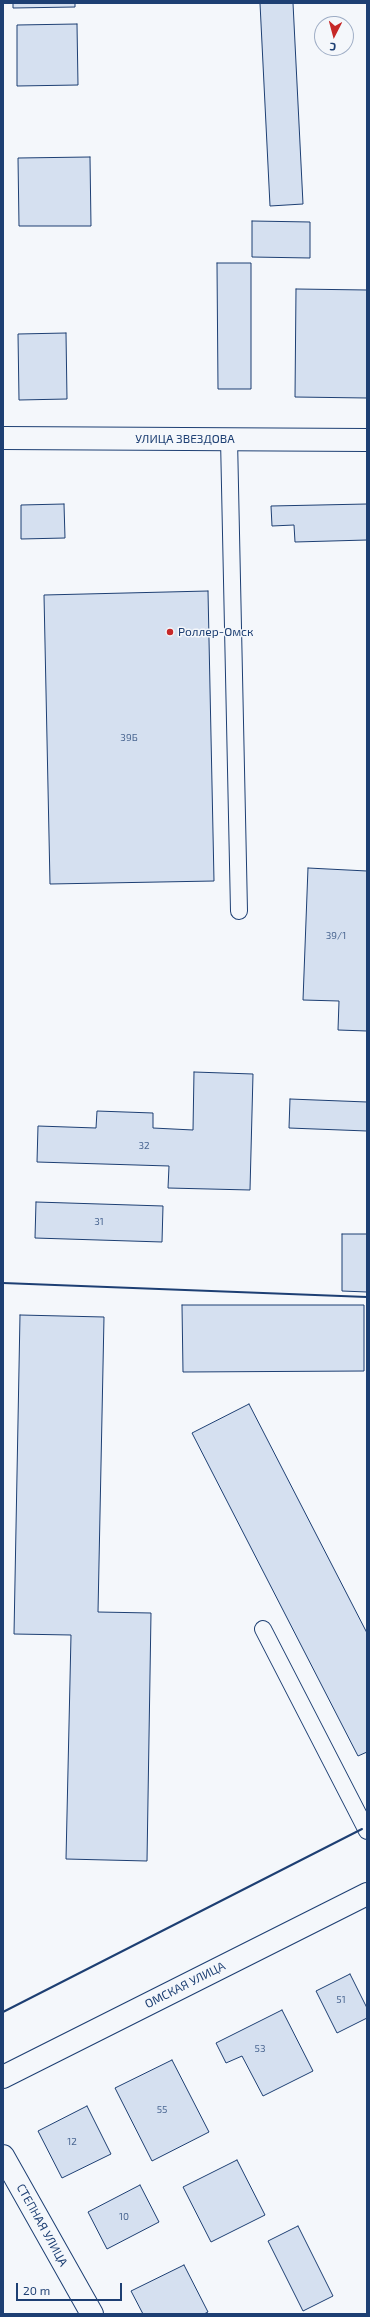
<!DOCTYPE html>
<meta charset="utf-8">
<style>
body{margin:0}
#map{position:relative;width:370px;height:2317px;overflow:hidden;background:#f4f7fb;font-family:"Exo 2",sans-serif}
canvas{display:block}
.frame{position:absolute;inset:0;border:4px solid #1d3f73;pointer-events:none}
.north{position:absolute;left:314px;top:16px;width:40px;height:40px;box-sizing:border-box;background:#f4f7fb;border:1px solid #9eadc5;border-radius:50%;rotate:186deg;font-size:11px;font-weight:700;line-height:16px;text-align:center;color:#1d3f73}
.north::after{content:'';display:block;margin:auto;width:14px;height:18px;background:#c62828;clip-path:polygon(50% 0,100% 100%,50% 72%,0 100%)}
.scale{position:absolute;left:16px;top:2283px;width:106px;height:18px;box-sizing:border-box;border:2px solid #1d3f73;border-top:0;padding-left:5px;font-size:12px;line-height:14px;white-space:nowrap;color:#1d3f73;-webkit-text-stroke:3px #f4f7fb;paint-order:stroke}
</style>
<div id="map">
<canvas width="370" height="2317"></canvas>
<div class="frame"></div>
<div class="north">С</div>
<div class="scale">20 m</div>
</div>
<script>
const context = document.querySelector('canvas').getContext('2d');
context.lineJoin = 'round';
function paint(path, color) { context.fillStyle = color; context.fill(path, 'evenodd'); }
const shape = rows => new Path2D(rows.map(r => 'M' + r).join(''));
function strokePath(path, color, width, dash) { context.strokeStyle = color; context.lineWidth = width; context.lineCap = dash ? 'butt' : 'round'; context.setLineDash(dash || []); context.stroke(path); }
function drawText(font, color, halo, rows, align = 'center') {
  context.font = font + ' "Exo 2",sans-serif'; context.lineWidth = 3; context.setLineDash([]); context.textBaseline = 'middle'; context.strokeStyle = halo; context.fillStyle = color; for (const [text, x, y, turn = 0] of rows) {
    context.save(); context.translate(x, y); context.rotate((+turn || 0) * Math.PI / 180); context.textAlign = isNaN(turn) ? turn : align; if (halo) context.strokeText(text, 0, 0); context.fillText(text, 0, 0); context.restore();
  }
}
const building = shape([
 [13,3,75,3,75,7,13,8,13,3],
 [260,3,293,3,303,204,270,206,260,3],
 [77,24,78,85,17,86,17,25,77,24],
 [90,157,91,226,19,226,18,158,90,157],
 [252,221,310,222,310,258,252,257,252,221],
 [217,263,251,263,251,389,218,389,217,263],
 [296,289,367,290,367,398,295,397,296,289],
 [66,333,67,399,19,400,18,334,66,333],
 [64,504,65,538,21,539,21,505,64,504],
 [367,504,367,540,295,542,294,525,272,526,271,506,367,504],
 [208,591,214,881,50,884,44,595,208,591],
 [308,868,367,871,367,1031,338,1030,339,1001,303,1000,308,868],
 [194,1072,253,1074,250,1190,168,1188,169,1166,37,1162,38,1126,96,1128,97,1111,153,1113,153,1128,193,1130,194,1072],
 [290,1099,367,1102,367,1131,289,1128,290,1099],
 [36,1202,163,1206,162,1242,35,1238,36,1202],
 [342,1234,367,1234,367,1292,342,1291,342,1234],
 [182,1305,364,1305,364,1371,183,1372,182,1305],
 [20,1315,104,1317,98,1612,151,1613,147,1861,66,1859,71,1635,14,1634,20,1315],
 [249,1404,367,1633,367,1752,358,1756,192,1433,249,1404],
 [350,1974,367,2008,367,2018,337,2033,316,1991,350,1974],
 [282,2010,313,2071,263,2096,242,2056,226,2063,216,2043,282,2010],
 [172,2060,209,2132,152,2161,115,2088,172,2060],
 [87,2106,111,2154,62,2178,38,2131,87,2106],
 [237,2160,265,2215,211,2242,183,2187,237,2160],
 [140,2185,159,2222,107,2249,88,2212,140,2185],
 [298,2226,333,2296,303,2311,268,2241,298,2226],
 [184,2265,208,2312,204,2314,143,2314,131,2291,184,2265]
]);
const service = shape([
 [229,439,239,911],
 [263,1629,367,1831]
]);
const minor = shape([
 [3,2156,92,2314]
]);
const tertiary = shape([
 [3,438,367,440]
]);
const secondary = shape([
 [3,2077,367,1894]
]);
const wall = shape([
 [3,1283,367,1297],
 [3,2012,362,1829]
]);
const markers = [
 [170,632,4,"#c62828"]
];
const numberNames = [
 ["39Б",129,738],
 ["39/1",336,936],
 ["32",144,1146],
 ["31",99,1222],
 ["51",341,2000],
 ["53",260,2049],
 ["55",162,2110],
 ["12",72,2142],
 ["10",124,2217]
];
const streetNames = [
 ["УЛИЦА ЗВЕЗДОВА",185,439],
 ["ОМСКАЯ УЛИЦА",185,1985,-27],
 ["СТЕПНАЯ УЛИЦА",42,2225,61]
];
const poiNames = [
 ["Роллер-Омск",178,632]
];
paint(building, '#d5e0f0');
strokePath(building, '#1d3f73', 1);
strokePath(service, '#1d3f73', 18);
strokePath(minor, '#1d3f73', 24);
strokePath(tertiary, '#1d3f73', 24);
strokePath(secondary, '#1d3f73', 24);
strokePath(service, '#f4f7fb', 16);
strokePath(minor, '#f4f7fb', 22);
strokePath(tertiary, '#f4f7fb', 22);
strokePath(secondary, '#f4f7fb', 22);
strokePath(wall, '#1d3f73', 2);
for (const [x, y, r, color] of markers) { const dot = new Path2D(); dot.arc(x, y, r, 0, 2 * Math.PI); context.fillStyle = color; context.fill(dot); strokePath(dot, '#f4f7fb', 1.5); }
drawText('10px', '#4b6792', null, numberNames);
drawText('12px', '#1d3f73', '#f4f7fb', streetNames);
drawText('12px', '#1d3f73', '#f4f7fb', poiNames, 'left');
</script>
